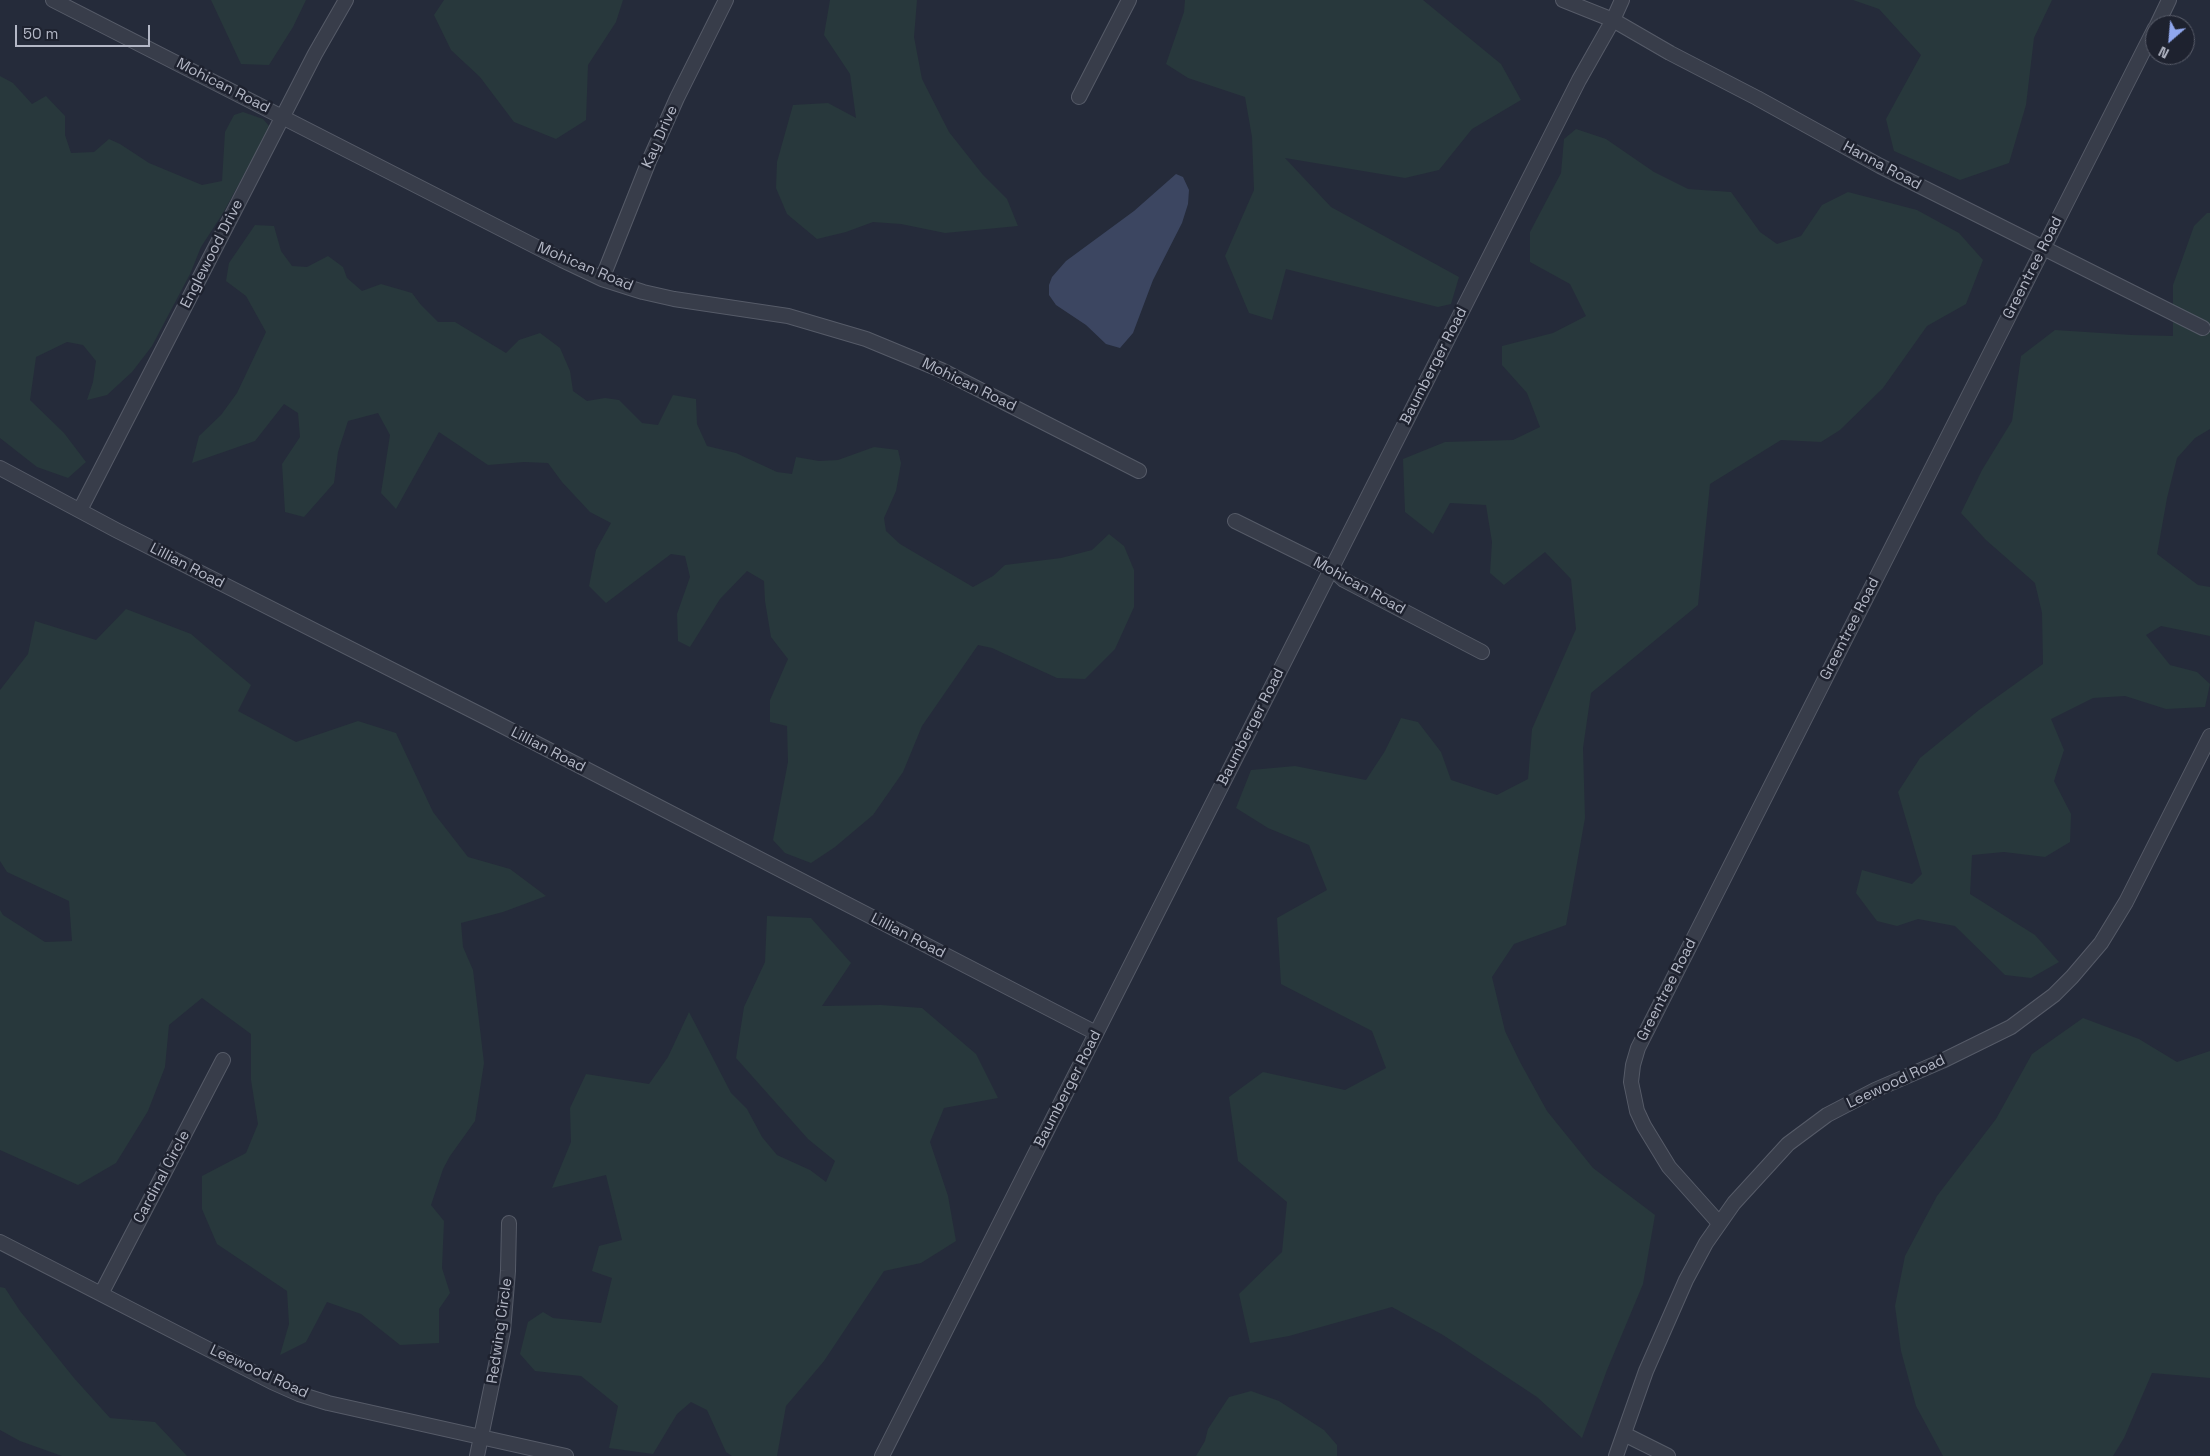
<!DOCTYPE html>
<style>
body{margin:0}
#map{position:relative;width:2210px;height:1456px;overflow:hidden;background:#252b3a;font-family:"Space Grotesk",sans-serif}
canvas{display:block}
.north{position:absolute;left:2145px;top:15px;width:50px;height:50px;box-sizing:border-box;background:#1e222f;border:1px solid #5a5e6b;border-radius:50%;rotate:207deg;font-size:14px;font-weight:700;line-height:20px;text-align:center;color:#b4b8c6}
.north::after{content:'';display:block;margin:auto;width:18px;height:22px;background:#90a7ee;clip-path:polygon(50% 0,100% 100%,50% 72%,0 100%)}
.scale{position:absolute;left:15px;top:25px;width:135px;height:22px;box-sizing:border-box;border:2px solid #b4b8c6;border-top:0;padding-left:6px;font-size:15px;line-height:18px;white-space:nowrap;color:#b4b8c6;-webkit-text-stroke:4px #1e222f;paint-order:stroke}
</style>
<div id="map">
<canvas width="2210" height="1456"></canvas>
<div class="north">N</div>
<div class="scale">50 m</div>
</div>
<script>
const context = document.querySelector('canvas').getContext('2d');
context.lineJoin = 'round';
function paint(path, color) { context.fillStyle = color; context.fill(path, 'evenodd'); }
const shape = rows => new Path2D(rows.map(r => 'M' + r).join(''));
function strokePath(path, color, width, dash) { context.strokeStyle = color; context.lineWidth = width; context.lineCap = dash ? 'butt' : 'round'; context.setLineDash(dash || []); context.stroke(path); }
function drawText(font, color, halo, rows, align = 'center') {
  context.font = font + ' "Space Grotesk",sans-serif'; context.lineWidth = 5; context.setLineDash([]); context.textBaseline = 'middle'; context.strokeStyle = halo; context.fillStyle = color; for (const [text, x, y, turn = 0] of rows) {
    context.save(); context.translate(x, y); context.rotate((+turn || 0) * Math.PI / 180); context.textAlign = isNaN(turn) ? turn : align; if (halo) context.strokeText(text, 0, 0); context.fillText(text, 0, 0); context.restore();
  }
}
const green = shape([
 [211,0,306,0,293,27,269,65,241,64],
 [444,0,623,0,616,22,588,65,586,120,556,139,514,122,480,77,451,50,434,15],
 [830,0,917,0,914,37,922,79,949,132,983,175,1007,199,1018,226,945,233,901,224,873,222,846,232,817,239,787,214,776,188,777,162,793,105,828,103,856,118,850,74,824,35],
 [1185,0,1423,0,1501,64,1521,100,1472,129,1439,170,1405,178,1285,158,1331,207,1459,277,1451,304,1438,307,1286,269,1272,320,1249,313,1225,256,1254,190,1252,137,1245,97,1188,78,1166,64,1184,12],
 [1853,0,2052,0,2034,38,2026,105,2009,163,1960,180,1894,151,1886,119,1921,55,1879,9],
 [0,76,13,83,32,104,46,96,65,116,65,135,71,153,94,152,109,139,120,144,149,163,202,185,222,181,225,132,234,115,243,112,263,119,270,127,223,213,201,247,190,274,152,346,132,372,107,395,87,400,93,382,96,361,83,345,67,342,36,357,30,400,64,433,86,462,68,478,37,467,0,438],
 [1576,129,1606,139,1654,172,1688,189,1731,192,1760,232,1777,244,1801,236,1822,205,1848,192,1917,210,1959,233,1983,260,1966,304,1927,326,1883,388,1840,430,1821,442,1781,440,1710,484,1698,605,1591,693,1583,748,1585,818,1566,925,1514,944,1492,977,1505,1031,1520,1062,1547,1111,1593,1168,1655,1215,1643,1284,1607,1370,1582,1438,1537,1397,1443,1335,1392,1307,1289,1336,1250,1343,1239,1294,1282,1252,1287,1202,1238,1161,1229,1097,1263,1072,1345,1090,1386,1068,1372,1031,1281,984,1277,918,1327,890,1309,845,1268,828,1236,808,1251,770,1295,766,1366,780,1385,751,1401,718,1418,722,1441,752,1451,780,1497,795,1528,779,1532,729,1576,629,1571,579,1545,552,1504,585,1490,573,1492,542,1486,505,1450,503,1433,534,1405,512,1403,459,1445,442,1513,440,1540,427,1527,393,1502,365,1502,346,1553,333,1586,316,1570,284,1530,262,1530,232,1561,173,1564,139],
 [2207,213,2210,213,2210,429,2195,438,2177,458,2167,498,2157,554,2198,585,2210,587,2210,636,2161,626,2146,635,2170,665,2197,672,2210,684,2205,707,2166,709,2125,696,2093,698,2051,719,2064,750,2054,781,2071,814,2070,842,2045,857,2004,852,1972,855,1970,894,2035,935,2059,962,2031,978,2005,975,1955,926,1918,919,1897,926,1877,921,1856,893,1862,870,1912,884,1922,874,1898,792,1920,758,1979,710,2043,664,2042,613,2035,583,1986,540,1961,513,1982,470,2012,421,2021,356,2055,330,2132,335,2173,336,2173,285,2194,226],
 [255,225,274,226,281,251,292,266,307,267,328,256,343,267,347,278,362,291,381,284,412,293,421,305,438,322,455,322,506,353,519,340,540,333,560,348,570,371,573,391,587,401,605,398,619,400,642,423,658,425,673,395,696,399,697,424,707,446,736,453,777,472,792,474,796,457,819,461,838,460,874,447,898,450,901,463,896,491,884,518,886,531,900,544,973,587,993,576,1005,565,1061,558,1092,550,1109,534,1124,546,1134,570,1134,607,1115,649,1085,679,1057,678,992,648,978,645,922,726,903,772,873,815,835,847,811,863,785,853,773,840,788,762,787,726,770,722,770,700,788,659,771,637,765,601,764,581,747,571,720,599,690,647,678,641,677,614,690,577,685,556,671,554,606,603,589,586,596,550,611,523,590,512,562,482,548,463,524,462,488,465,439,432,396,509,381,493,390,435,378,413,348,421,338,452,334,483,304,517,285,512,282,464,300,437,298,413,284,404,255,441,192,463,199,436,221,415,237,393,266,332,246,296,226,281,229,263],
 [126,609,191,634,251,685,238,711,296,742,358,721,396,733,433,812,468,857,510,869,546,896,503,912,461,923,463,947,473,970,484,1063,475,1121,450,1156,443,1169,431,1205,444,1221,442,1268,450,1293,439,1309,439,1343,400,1345,361,1314,327,1302,306,1342,280,1355,289,1324,287,1291,217,1244,202,1209,202,1176,246,1153,258,1124,251,1080,251,1034,202,998,169,1025,165,1067,148,1111,116,1163,78,1185,0,1150,0,910,3,915,45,942,72,941,69,901,7,872,0,861,0,690,28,654,35,621,96,640],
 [767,916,811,918,851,963,822,1006,881,1005,922,1008,976,1054,998,1098,944,1108,930,1142,948,1196,956,1241,921,1263,884,1271,824,1361,786,1406,777,1456,732,1456,726,1452,707,1410,691,1402,677,1414,653,1454,609,1448,618,1406,581,1376,535,1371,520,1354,528,1322,543,1312,553,1318,601,1323,612,1278,592,1271,599,1246,622,1240,606,1175,552,1188,571,1142,570,1108,586,1074,649,1084,668,1057,689,1012,731,1093,747,1109,762,1137,777,1155,810,1170,826,1182,835,1161,808,1139,736,1058,744,1007,765,962],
 [2083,1018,2139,1039,2177,1062,2210,1051,2210,1378,2152,1373,2124,1438,2113,1456,1943,1456,1916,1406,1901,1351,1895,1306,1905,1256,1937,1196,1996,1119,2032,1054],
 [0,1287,5,1288,20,1311,74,1378,110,1418,155,1422,187,1456,62,1456,20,1441,0,1430],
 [1251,1391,1279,1401,1324,1430,1337,1445,1337,1456,1196,1456,1205,1441,1208,1429,1229,1397]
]);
const water = shape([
 [1176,174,1183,177,1189,190,1188,204,1182,223,1153,280,1133,333,1120,348,1106,344,1086,325,1056,305,1049,295,1049,285,1052,277,1066,261,1134,211]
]);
const minor = shape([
 [53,0,562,260,602,279,643,292,674,299,788,316,866,339,941,370,1139,471],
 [1563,0,1613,20,1670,53,1757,98,1880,166,2203,328],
 [2157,25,2169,0],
 [1079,97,1129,0],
 [602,279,649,161,677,98,726,0],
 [0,468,116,530,489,719,1096,1033],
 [80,510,315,54,346,0],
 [1235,521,1332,569,1344,580,1482,652],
 [1719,1223,1669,1167,1644,1126,1637,1111,1631,1082,1633,1065,1638,1048,2155,28],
 [0,1242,272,1382,299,1394,328,1403,566,1456],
 [101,1294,223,1060],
 [1624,1434,1668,1456],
 [477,1456,503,1331,508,1271,509,1223],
 [882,1456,1579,80,1613,20,1622,0],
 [1616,1456,1646,1371,1686,1280,1706,1243,1734,1203,1788,1144,1827,1115,1875,1090,1942,1061,2011,1027,2054,995,2072,977,2101,943,2126,902,2210,736]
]);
const streetNames = [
 ["Mohican Road",223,86,27],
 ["Kay Drive",660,137,-66],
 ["Hanna Road",1882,166,28],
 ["Englewood Drive",212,254,-63],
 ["Mohican Road",585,267,23],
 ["Greentree Road",2033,268,-63],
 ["Baumberger Road",1434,366,-63],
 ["Mohican Road",969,385,26],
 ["Lillian Road",187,566,27],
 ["Mohican Road",1359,586,29],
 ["Greentree Road",1850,629,-63],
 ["Baumberger Road",1251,727,-63],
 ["Lillian Road",548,750,27],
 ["Lillian Road",908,936,27],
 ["Greentree Road",1667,990,-63],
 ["Leewood Road",1896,1082,-25],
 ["Baumberger Road",1068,1089,-63],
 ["Cardinal Circle",162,1177,-62],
 ["Redwing Circle",500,1331,-82],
 ["Leewood Road",259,1372,25]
];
paint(green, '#28383c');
paint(water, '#3c4661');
strokePath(minor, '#565b68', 16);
strokePath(minor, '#383d4a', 14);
drawText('15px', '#b4b8c6', '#1e222f', streetNames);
</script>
